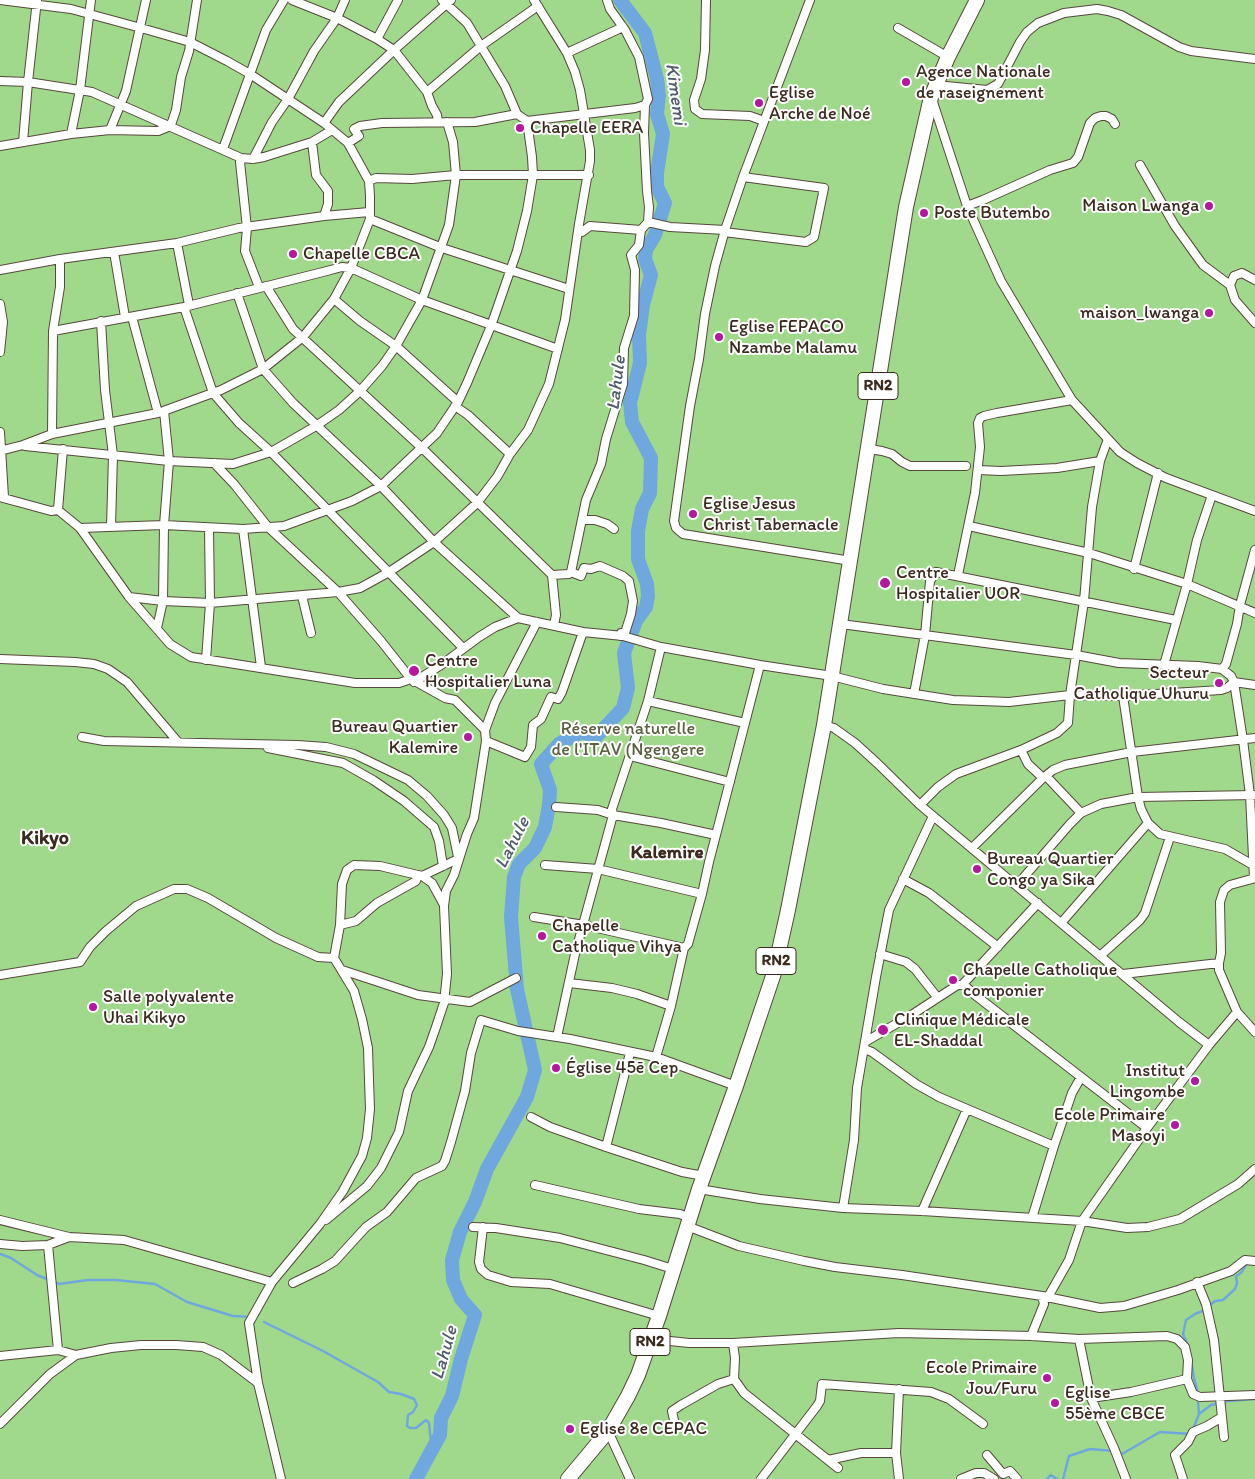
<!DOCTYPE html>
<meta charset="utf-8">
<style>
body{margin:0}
canvas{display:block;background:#f6f2e3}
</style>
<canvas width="1255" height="1479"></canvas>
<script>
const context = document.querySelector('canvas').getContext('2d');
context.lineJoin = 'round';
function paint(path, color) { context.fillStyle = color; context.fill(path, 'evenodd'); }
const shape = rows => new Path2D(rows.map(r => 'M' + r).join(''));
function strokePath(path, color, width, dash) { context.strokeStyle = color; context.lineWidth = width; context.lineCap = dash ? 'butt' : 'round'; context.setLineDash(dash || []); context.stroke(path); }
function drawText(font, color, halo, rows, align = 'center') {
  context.font = font + ' Itim,sans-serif'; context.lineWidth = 4; context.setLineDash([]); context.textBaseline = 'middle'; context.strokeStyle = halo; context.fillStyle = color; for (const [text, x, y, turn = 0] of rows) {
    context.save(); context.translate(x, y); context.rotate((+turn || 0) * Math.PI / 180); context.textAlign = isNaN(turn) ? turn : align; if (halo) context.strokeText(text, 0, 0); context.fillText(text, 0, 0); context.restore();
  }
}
const green = shape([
 [0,0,1255,0,1255,1479,0,1479]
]);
const stream = shape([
 [0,1254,11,1258,37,1275,49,1280],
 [54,1282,59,1284,88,1280,116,1280,155,1284,187,1302,233,1316,251,1317],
 [1209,1306,1215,1301,1223,1300,1235,1289,1237,1283,1236,1276,1241,1273,1248,1262],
 [264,1322,323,1351,378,1382,389,1392,401,1394,414,1399,417,1405,413,1412,408,1415,407,1426,410,1428,416,1428,426,1420,429,1423,431,1442,434,1445],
 [1199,1414,1197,1389,1194,1378,1189,1348,1183,1334,1186,1320,1195,1314,1205,1310],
 [1193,1429,1199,1414,1211,1405,1228,1401,1255,1399],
 [1118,1453,1122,1454,1160,1432,1191,1434],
 [1047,1479,1051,1475,1057,1479],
 [1063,1479,1069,1456,1090,1449,1113,1451]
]);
const river = shape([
 [416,1479,440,1435,441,1418,452,1396,461,1359,475,1315,461,1299,453,1280,452,1260,460,1232,475,1202,487,1169,527,1097,535,1070,517,989,511,917,514,877,519,864,535,848,545,827,549,805,550,790,541,764,560,743,582,732,596,737,623,708,628,688,624,653,636,621,646,607,648,596,647,584,638,559,638,531,642,509,650,493,651,458,632,422,630,403,640,363,639,335,643,305,651,275,645,259,646,250,655,235,665,203,657,187,657,173,663,134,657,114,659,96,657,79,645,33,620,0]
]);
const minor = shape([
 [0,0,71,9,141,28,190,42,227,61,250,74,324,123,348,143,369,181,370,196,370,219,351,268,334,299,303,337,263,369,221,390,158,413,52,434,23,445,0,451],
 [292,0,337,18,377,39,394,50,427,92,432,106,437,115,438,122],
 [442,0,467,23,505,86,517,114,527,121,635,108,645,105],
 [706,0,705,50,701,79,694,100,695,109,702,114,750,116,764,121],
 [810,0,743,177,725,230,715,266,705,314,699,359,690,406,674,521,676,528,683,534,851,561],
 [898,28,948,57],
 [377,39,398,0],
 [567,53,623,27],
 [0,81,28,82,92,92,241,158,253,159,264,157,312,142,332,130],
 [936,85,987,90,998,84,1020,42,1027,32,1038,23,1064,13,1097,9,1108,11,1121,15,1179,47,1191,51,1255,59],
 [427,92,481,46,538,6],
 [932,99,967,206,1001,281,1072,400,1120,452,1137,463,1166,478,1255,511],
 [324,123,339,102,394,50,451,0],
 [110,130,126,91,146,0],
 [71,134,80,90,91,0],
 [23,142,28,82,37,0],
 [312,142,316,175,328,191,328,204,324,216],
 [348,143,359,136,354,129,360,126,382,123,475,122,517,114],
 [0,146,71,134,110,130,158,131,168,127,172,122,176,110,181,77,189,51,197,0],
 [223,149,266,30,284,0],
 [241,158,240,162,247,228,245,251,259,287],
 [253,159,272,122,288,99,314,51,337,18,345,0],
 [1140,165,1175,226,1203,265,1230,285],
 [369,181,376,178,412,179,456,175,589,175],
 [967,206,983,200,1050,170,1073,163,1078,157,1090,123,1095,118,1101,116,1106,116,1112,119,1115,124],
 [370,219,442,248,569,289],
 [648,222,670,227,725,230],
 [578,231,582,232,590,226,641,230],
 [724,232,806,242,814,237,824,188,743,177],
 [177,243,189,305],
 [114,252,125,317],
 [0,270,60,259,177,243,239,228,324,216,369,212],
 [1255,280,1242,273,1234,276,1230,285,1235,300,1255,323],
 [266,286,293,329,422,448,552,575,556,615,554,625],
 [237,293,263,369,293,403,381,486,434,542,518,618],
 [334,299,360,321,396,346,458,402],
 [0,304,3,322,0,352],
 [184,307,213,393,239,423,271,452,463,648],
 [132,317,158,413],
 [101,321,105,390,113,455,111,527],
 [53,331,184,307,323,272,342,267,351,268,422,300,558,349],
 [455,406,468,415,510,454],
 [0,432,4,497],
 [52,434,53,331,60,287,60,259],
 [25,446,169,461,233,464,271,452,316,426,339,410,360,391,382,366,396,346,422,300,449,225,456,175,453,142,447,122],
 [869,449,882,451,892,454,902,462,910,466,966,466],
 [214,463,234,484,268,527,338,592,381,641,411,679,445,698,455,700,485,730],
 [978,470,1001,471,1057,468,1100,461],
 [0,497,51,511,58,510,80,528,129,597,170,644,191,657,355,683,399,683,411,679],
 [58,510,63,449],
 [582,520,595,520,607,524,614,529],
 [969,526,1089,553,1187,584,1255,613],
 [80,528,164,525,243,529,284,526,352,501,381,486,437,433,458,402,467,383,491,326,517,251,527,211,533,175,532,157,527,121],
 [243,529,261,667],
 [1134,569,1158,473],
 [571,572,586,500,601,464,606,439,623,384,624,348,634,316,635,270,631,255,639,245,641,230,648,222,649,207,647,191,644,133,645,105,648,99,639,57,625,30,610,9,607,0],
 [552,575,569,574,571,572,581,576,584,568,591,569,600,566,623,576,629,581,633,601,631,614,625,633,621,633,620,636],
 [958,575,975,493,980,447,978,423,980,418,984,416,997,413,1072,400],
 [302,596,311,633],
 [129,597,163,601,210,603,338,592,360,588,389,572,434,542,477,503,497,477,510,454,528,430,549,384,565,320,579,224,590,161,590,150,580,90,575,72,567,53,534,0],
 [841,624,1076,655,1119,663,1198,666,1222,669],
 [157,628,163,601,164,525,169,461,164,411],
 [661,647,648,701,612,809,613,815,575,954,557,1037,570,1039,656,1057,736,1086],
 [0,659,75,662,94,664,108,669,127,682,178,742],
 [206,660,210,603,209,528],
 [1164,665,1187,584,1197,540,1212,495],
 [414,682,444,663,479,637,495,627,518,618,583,632,623,636,661,647,760,665,832,676,883,689,953,700,1009,702,1070,695,1123,696,1221,690,1227,688,1234,682,1255,685],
 [914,694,925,635,930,581,936,572,1176,620],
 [1123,696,1138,797,1141,809,1148,823,1160,834,1225,849,1253,865],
 [648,701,745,723],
 [824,725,834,728,855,743,877,763,920,805,1179,1022,1209,1045],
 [82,737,104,741,297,745,326,747,354,754,408,780,427,796,444,815,452,828,458,857],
 [486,741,525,757,531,747,533,725,541,719,551,697,558,699,562,692,583,632],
 [268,748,343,763,373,780,404,801,434,827,439,841,443,866],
 [1021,750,1028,764,1043,778],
 [630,756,730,782],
 [1046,776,1081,813],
 [920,805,938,787,956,774,1021,750,1057,733,1068,723,1070,695,1084,601,1092,507,1100,461,1108,439],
 [556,807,598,810,613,815,661,823,716,835],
 [972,848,1043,778,1053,770,1065,765,1132,752,1255,738],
 [545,865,598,869,702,894],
 [422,876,458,859],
 [1254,878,1250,795,1243,740,1234,682,1231,676,1222,669,1226,664,1237,624,1240,605,1255,550],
 [1255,878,1230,885,1224,890,1220,902,1221,953,1219,963,1219,970,1237,1012,1255,1032],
 [903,879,929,893,998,947],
 [1017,885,1070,824,1081,813,1101,804,1138,797,1255,795],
 [534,917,584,925,684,948],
 [1062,922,1148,823],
 [340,925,356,921,377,903,416,881,418,875],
 [880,954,906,962,915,969,937,997],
 [1100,956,1140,920,1145,913,1170,837],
 [334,958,340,925,342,884,347,870,354,865,380,866,422,876,432,883,444,905],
 [342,970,418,995,470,1002,516,978],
 [1123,974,1219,963],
 [0,975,80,962,90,947,106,931,136,906,174,889,187,889,208,898,276,938,318,957,334,958,354,991,362,1019,368,1048,369,1080,370,1109,367,1138,362,1156,343,1191,320,1224,272,1282,249,1323,258,1383,281,1479],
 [569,983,612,988,637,994,671,1006],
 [963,984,975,995,1147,1128],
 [865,1042,913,1014,956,986,963,984,1038,903],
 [864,1049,872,1052,916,1084,939,1097,1054,1146],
 [656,1057,671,1006,684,948,688,944,702,894,709,862,760,665],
 [531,1117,550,1127,606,1147,682,1172,704,1176],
 [606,1147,630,1053],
 [535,1185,639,1209,680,1214,690,1218],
 [699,1189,760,1199,843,1208,922,1211,1082,1221,1127,1228,1148,1227,1180,1219,1238,1184,1255,1169],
 [843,1208,854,1140,857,1088,876,977,889,910,933,816],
 [922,1211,967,1109],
 [1032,1218,1054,1146,1072,1093,1081,1077],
 [0,1220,69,1237,124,1240,272,1282],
 [326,1220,367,1186,381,1168,399,1132,408,1091,429,1047,436,1027,444,1003,447,974,444,906,446,891,454,875,467,834,474,818,486,741,485,730,495,703,537,622],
 [687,1226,739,1246,804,1261,835,1267,902,1275,1042,1296,1100,1308,1124,1306,1178,1290,1231,1271,1245,1260,1255,1261],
 [473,1227,496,1228,560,1238,644,1260,673,1269],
 [483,1227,479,1262,481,1269,488,1275,511,1282,550,1284,659,1316],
 [0,1244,22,1246,48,1245,69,1237],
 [48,1245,58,1350],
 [1197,1282,1206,1304,1214,1340,1222,1417],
 [293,1283,322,1269,335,1261,366,1227,387,1212,416,1178,442,1166,445,1161,451,1142,465,1091,471,1053,481,1020,518,1031,557,1037],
 [1031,1336,1044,1304,1042,1296,1048,1297,1069,1260,1082,1221,1147,1128,1209,1045,1237,1012],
 [651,1339,689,1343,733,1343,899,1333,1031,1336,1079,1339,1167,1336,1177,1339,1185,1347,1188,1360,1187,1379,1193,1394,1200,1397,1255,1395],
 [1079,1339,1091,1398,1114,1448,1126,1479],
 [733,1343,735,1358,734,1379,744,1393,838,1468],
 [0,1356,58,1350,76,1355],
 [899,1389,896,1453,899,1479],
 [1091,1398,1131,1392,1187,1379],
 [674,1420,672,1411,681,1405,718,1384,734,1379],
 [0,1424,50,1374,76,1355,111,1348,141,1345,176,1345,203,1347,221,1355,258,1383],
 [608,1431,630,1479],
 [987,1455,1003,1474,1010,1471,1017,1479],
 [828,1460,861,1453,896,1453],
 [761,1479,817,1406,820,1401,822,1384,931,1392,949,1399,983,1424],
 [961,1479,976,1473,984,1473,994,1479],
 [1183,1479,1175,1455,1188,1442,1193,1432,1207,1426,1222,1417,1224,1437]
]);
const trunk = shape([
 [568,1479,608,1431,628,1396,638,1375,659,1316,699,1189,736,1086,774,973,788,910,824,725,906,207,931,97,948,57,977,0]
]);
const markers = [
 [906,82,5,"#b5179e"],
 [759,103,5,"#b5179e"],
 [520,128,5,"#b5179e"],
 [1209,206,5,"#b5179e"],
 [924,213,5,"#b5179e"],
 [293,254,5,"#b5179e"],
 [1209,313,5,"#b5179e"],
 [719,337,5,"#b5179e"],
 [693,514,5,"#b5179e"],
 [885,583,6,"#b5179e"],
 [414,671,6,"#b5179e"],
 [1219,683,5,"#b5179e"],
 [468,737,5,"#b5179e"],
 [977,869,5,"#b5179e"],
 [542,936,5,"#b5179e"],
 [953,980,5,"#b5179e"],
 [93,1007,5,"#b5179e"],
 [883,1030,6,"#b5179e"],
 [556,1068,5,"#b5179e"],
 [1195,1081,5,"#b5179e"],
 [1175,1125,5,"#b5179e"],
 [1047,1378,5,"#b5179e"],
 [1055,1403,5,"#b5179e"],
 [570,1429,5,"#b5179e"]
];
const shields = [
 [878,386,40],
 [776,961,40],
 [650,1342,40]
];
const shieldNames = [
 ["RN2",878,386],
 ["RN2",776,961],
 ["RN2",650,1342]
];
const poiNames = [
 ["Agence Nationale",916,72],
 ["de raseignement",916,93],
 ["Eglise",769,93],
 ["Arche de Noé",769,114],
 ["Chapelle EERA",530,128],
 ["Maison Lwanga",1199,206,"right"],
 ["Poste Butembo",934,213],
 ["Chapelle CBCA",303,254],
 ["maison_lwanga",1199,313,"right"],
 ["Eglise FEPACO",729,327],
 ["Nzambe Malamu",729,348],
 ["Eglise Jesus",703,504],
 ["Christ Tabernacle",703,525],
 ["Centre",896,573],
 ["Hospitalier UOR",896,594],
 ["Centre",425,661],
 ["Hospitalier Luna",425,682],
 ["Secteur",1209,673,"right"],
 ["Catholique Uhuru",1209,694,"right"],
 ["Bureau Quartier",458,727,"right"],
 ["Kalemire",458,748,"right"],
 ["Bureau Quartier",987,859],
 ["Congo ya Sika",987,880],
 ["Chapelle",552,926],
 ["Catholique Vihya",552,947],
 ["Chapelle Catholique",963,970],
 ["componier",963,991],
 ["Salle polyvalente",103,997],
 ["Uhai Kikyo",103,1018],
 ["Clinique Médicale",894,1020],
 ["EL-Shaddal",894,1041],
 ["Église 45ē Cep",566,1068],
 ["Institut",1185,1071,"right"],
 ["Lingombe",1185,1092,"right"],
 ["Ecole Primaire",1165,1115,"right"],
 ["Masoyi",1165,1136,"right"],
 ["Ecole Primaire",1037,1368,"right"],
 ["Jou/Furu",1037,1389,"right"],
 ["Eglise",1065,1393],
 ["55ème CBCE",1065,1414],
 ["Eglise 8e CEPAC",580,1429]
];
const parkNames = [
 ["Réserve naturelle",628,729],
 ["de l'ITAV (Ngengere",628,750]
];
const waterNames = [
 ["Kimemi",675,94,82],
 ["Lahule",617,383,-83],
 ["Lahule",513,843,-63],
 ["Lahule",445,1353,-74]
];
const neighbourhoodNames = [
 ["Kalemire",667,853]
];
const quarterNames = [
 ["Kikyo",45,839]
];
paint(green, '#a0d98b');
strokePath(stream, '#6fa8de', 2.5);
strokePath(river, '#6fa8de', 14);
strokePath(minor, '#57483c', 10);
strokePath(trunk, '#57483c', 16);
strokePath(minor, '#fff', 8);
strokePath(trunk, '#fff', 14);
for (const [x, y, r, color] of markers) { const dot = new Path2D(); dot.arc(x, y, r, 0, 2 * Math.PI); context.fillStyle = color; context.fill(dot); strokePath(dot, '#fff', 2); }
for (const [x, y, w] of shields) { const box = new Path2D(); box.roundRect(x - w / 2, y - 13.5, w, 27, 4); context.fillStyle = '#fff'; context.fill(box); strokePath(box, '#3b2a1e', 1); }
drawText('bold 16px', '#3b2a1e', null, shieldNames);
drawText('18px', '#3b2a1e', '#fff', poiNames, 'left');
drawText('18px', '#595f3f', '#fff', parkNames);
drawText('italic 19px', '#505c6b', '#fff', waterNames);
drawText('bold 19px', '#3b2a1e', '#fff', neighbourhoodNames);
drawText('bold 20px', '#3b2a1e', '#fff', quarterNames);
</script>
